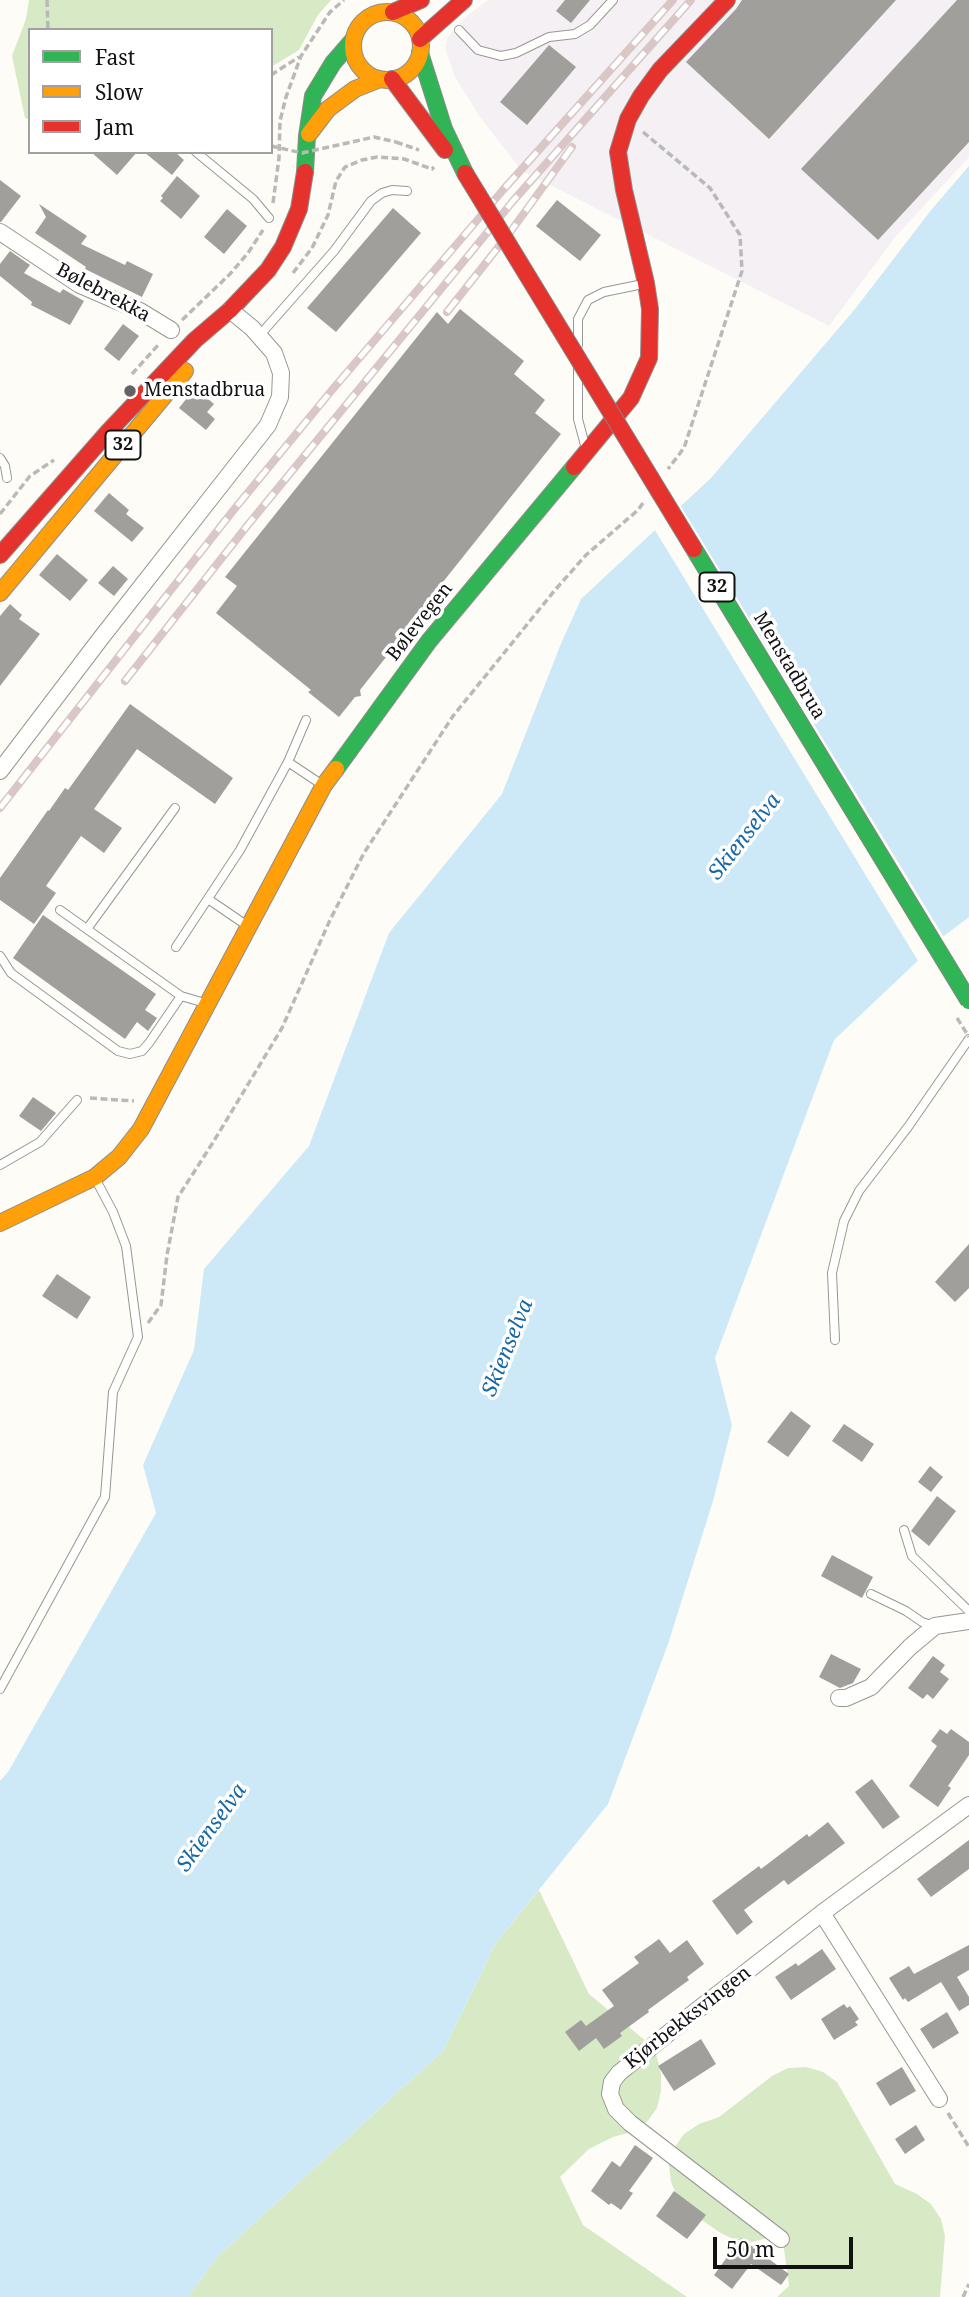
<!DOCTYPE html>
<meta charset="utf-8">
<style>
body{margin:0}
#map{position:relative;width:969px;height:2297px;overflow:hidden;background:#fdfcf7;font-family:"Noto Serif",serif}
canvas{display:block}
.legend{position:absolute;left:28px;top:28px;width:245px;height:126px;box-sizing:border-box;background:#fff;border:2px solid #a0a0a0;margin:0;padding:9px 12px;list-style:none;font-size:21px;color:#111}
.legend li{display:flex;align-items:center;gap:14px;height:35px}
.legend b{width:35px;border:2px solid #a0a0a0}
.scale{position:absolute;left:713px;top:2237px;width:140px;height:32px;box-sizing:border-box;border:4px solid #111;border-top:0;padding-left:9px;font-size:21px;line-height:24px;white-space:nowrap;color:#111;-webkit-text-stroke:5px #fff;paint-order:stroke}
</style>
<div id="map">
<canvas width="969" height="2297"></canvas>
<ul class="legend">
<li><b style="height:9px;background:#30b455"></b>Fast</li>
<li><b style="height:9px;background:#ff9f0a"></b>Slow</li>
<li><b style="height:9px;background:#e5322d"></b>Jam</li>
</ul>
<div class="scale">50 m</div>
</div>
<script>
const context = document.querySelector('canvas').getContext('2d');
context.lineJoin = 'round';
function paint(path, color) { context.fillStyle = color; context.fill(path, 'evenodd'); }
const shape = rows => new Path2D(rows.map(r => 'M' + r).join(''));
function strokePath(path, color, width, dash) { context.strokeStyle = color; context.lineWidth = width; context.lineCap = dash ? 'butt' : 'round'; context.setLineDash(dash || []); context.stroke(path); }
function drawText(font, color, halo, rows, align = 'center') {
  context.font = font + ' "Noto Serif",serif'; context.lineWidth = 7; context.setLineDash([]); context.textBaseline = 'middle'; context.strokeStyle = halo; context.fillStyle = color; for (const [text, x, y, turn = 0] of rows) {
    context.save(); context.translate(x, y); context.rotate((+turn || 0) * Math.PI / 180); context.textAlign = isNaN(turn) ? turn : align; if (halo) context.strokeText(text, 0, 0); context.fillText(text, 0, 0); context.restore();
  }
}
const industrial = shape([
 [488,0,969,0,969,157,896,236,829,326,522,171,480,117,455,77,445,48,447,38,463,19]
]);
const forest = shape([
 [29,0,331,0,318,15,299,50,271,67,271,30,30,30,30,120,25,118,12,56,26,19],
 [539,1890,589,1994,647,2042,657,2057,661,2074,661,2091,657,2108,647,2122,632,2132,613,2137,589,2149,560,2177,583,2225,687,2297,188,2297,218,2256,443,2051,496,1943],
 [806,2067,823,2072,837,2082,895,2184,917,2194,931,2204,941,2219,945,2236,940,2297,777,2297,789,2286,782,2234,752,2242,735,2240,719,2232,693,2214,678,2198,671,2182,669,2165,674,2148,684,2134,699,2124,719,2117,772,2076,788,2068]
]);
const water = shape([
 [969,166,969,917,944,936,834,1040,715,1358,732,1425,713,1501,668,1644,608,1804,496,1943,443,2051,218,2256,188,2297,0,2297,0,1781,8,1772,156,1513,143,1465,194,1350,204,1269,309,1146,389,933,502,794,560,646,581,599,711,478,855,309,932,209]
]);
const pier = shape([
 [679,503,945,939,920,964,653,527]
]);
const building = shape([
 [565,0,590,0,571,23,556,11],
 [742,0,896,0,769,139,686,62,736,9],
 [957,0,969,0,969,142,878,240,801,169],
 [549,45,576,67,527,125,500,102],
 [91,152,137,152,117,175],
 [144,152,175,152,184,160,172,175],
 [177,176,200,196,181,219,160,201,163,198,161,196],
 [0,180,21,196,1,222,0,222],
 [557,200,601,235,580,261,536,226],
 [39,204,87,236,81,244,125,265,127,261,153,274,142,297,85,269,86,267,35,233,46,217],
 [393,208,421,233,336,332,307,308],
 [227,209,247,226,224,254,204,237],
 [10,251,30,265,24,273,60,293,63,289,84,301,70,325,31,305,32,302,0,276,0,264],
 [460,309,524,361,514,374,545,400,535,413,561,434,415,617,417,618,360,690,361,696,355,697,339,717,308,692,311,690,216,613,237,586,225,577,437,312,448,324],
 [123,324,139,336,119,361,104,349],
 [195,388,214,404,207,412,215,419,206,430,179,408],
 [109,493,129,510,126,514,144,528,132,542,94,511],
 [57,554,88,580,70,601,39,575],
 [113,566,128,579,114,596,98,583],
 [10,604,22,615,19,619,40,634,0,686,0,616],
 [130,704,233,778,215,804,137,749,94,809,122,828,104,853,81,836,46,886,56,893,34,924,0,900,0,878,48,810,49,811,65,788,68,790],
 [43,915,156,994,145,1010,157,1018,148,1031,137,1022,125,1039,13,958],
 [33,1097,56,1113,41,1131,19,1116],
 [969,1244,969,1288,955,1302,935,1282],
 [57,1274,91,1297,77,1319,42,1296],
 [791,1411,811,1426,788,1457,767,1442],
 [844,1424,874,1444,862,1462,832,1441],
 [930,1466,943,1477,931,1492,918,1482],
 [937,1496,956,1511,929,1546,911,1531],
 [832,1555,873,1577,862,1598,821,1576],
 [831,1654,861,1669,853,1683,840,1688,819,1677],
 [933,1656,945,1665,940,1672,949,1679,933,1699,927,1694,923,1699,908,1688],
 [940,1729,947,1734,951,1729,969,1742,969,1755,948,1786,951,1788,938,1807,909,1786,937,1746,931,1741],
 [872,1779,900,1817,883,1829,855,1792],
 [828,1822,845,1843,788,1885,784,1880,744,1910,753,1922,737,1935,712,1901,759,1866,761,1869,807,1834,809,1837],
 [969,1840,969,1869,931,1897,917,1879],
 [659,1939,670,1953,687,1940,704,1964,687,1977,689,1980,648,2010,649,2012,620,2033,622,2036,604,2049,596,2038,579,2051,565,2032,581,2020,586,2026,614,2006,602,1990,639,1963,634,1957],
 [969,1945,969,1970,957,1977,969,1997,969,2005,959,2011,941,1982,908,2002,905,1998,903,2000,889,1978,909,1966,914,1974],
 [822,1949,836,1969,791,2000,775,1977,796,1963,798,1966],
 [844,2004,847,2008,850,2006,859,2019,855,2022,858,2025,834,2040,821,2019],
 [947,2012,959,2033,933,2049,920,2029],
 [701,2039,716,2064,674,2091,658,2066],
 [902,2067,916,2091,890,2106,876,2083],
 [916,2125,925,2140,905,2154,895,2139],
 [635,2145,653,2158,629,2191,633,2193,621,2210,611,2203,609,2205,591,2191,612,2161,620,2167],
 [674,2191,706,2215,687,2239,656,2216],
 [741,2238,789,2274,781,2285,751,2264,732,2289,714,2275]
]);
const path = shape([
 [47,0,48,30],
 [271,75,299,57],
 [643,132,710,188,740,235,742,271,684,448,668,469],
 [396,142,419,150],
 [273,203,279,158,280,121,286,97,301,56,330,12,344,0],
 [293,273,312,248,328,215,336,181,345,167,362,160,377,157,404,159,432,169,434,167],
 [182,320,230,274,248,253,263,230],
 [132,374,160,343],
 [0,514,30,476,54,460],
 [90,1098,134,1101],
 [148,1323,161,1305,167,1255,178,1197,212,1144,282,1028,330,920,364,853,453,716,555,590,586,555,638,510,643,503],
 [948,2113,969,2147],
 [963,2297,969,2284]
]);
const lane = shape([
 [459,30,478,50,501,56,516,53,549,37,575,34,590,25,613,0],
 [196,152,253,199,269,218],
 [259,336,334,251,371,201,382,193,392,190,407,191],
 [578,345,578,319,588,300,604,292,643,284],
 [578,369,578,419,586,449],
 [0,458,5,466,7,478],
 [288,762,321,784],
 [208,899,249,927],
 [60,910,181,996,205,1003],
 [87,929,175,808],
 [176,947,240,850,288,762,306,720],
 [0,956,11,973,118,1051,130,1054,142,1051,149,1043,181,996],
 [0,1165,40,1142,77,1100],
 [835,1340,832,1273,844,1221,859,1191,908,1127,969,1039],
 [904,1530,912,1556,969,1611],
 [871,1594,906,1611,922,1622,935,1626],
 [0,1689,105,1497,113,1392,138,1337,126,1246,113,1212,96,1180]
]);
const street = shape([
 [0,232,80,285,140,311,171,330],
 [0,771,101,638,268,425,280,397,281,373,274,353,252,328,230,310],
 [839,1698,846,1698,871,1687,910,1647,935,1626,969,1621],
 [822,1913,939,2099],
 [781,2239,630,2123,616,2109,610,2094,612,2082,619,2073,691,2015,822,1913,969,1805]
]);
const fast = shape([
 [420,53,444,129,465,173],
 [305,172,307,136,313,96,333,63,353,40],
 [336,769,429,641,574,467]
]);
const slow = shape([
 '353 46a34 34 0 1 1 68 0a34 34 0 1 1-68 0Z',
 [309,134,328,109,355,89,380,79],
 [0,593,185,371],
 [0,1223,95,1177,119,1157,141,1129,324,785,336,769]
]);
const jam = shape([
 [393,12,421,0],
 [420,39,464,0],
 [392,79,445,150],
 [574,467,631,398,649,358,650,309,646,283,624,190,618,152,628,119,641,96,660,70,727,0],
 [0,555,108,432,195,340,230,310,268,270,283,247,299,209,305,172]
]);
const rail = shape([
 [447,312,511,231,572,147],
 [125,681,247,526,513,201,691,0],
 [0,808,232,512,332,390,503,190,673,0]
]);
const pathBridge = shape([
 [271,146,302,153,374,137,396,142],
 [957,1018,969,1037]
]);
const fastBridge = shape([
 [694,549,969,1001]
]);
const jamBridge = shape([
 [465,173,694,549]
]);
const markers = [
 [130,391,7,"#646362"]
];
const shields = [
 [123,445,35],
 [717,587,35]
];
const shieldNames = [
 ["32",123,445],
 ["32",717,587]
];
const streetNames = [
 ["Bølebrekka",103,293,28],
 ["Bølevegen",420,622,-52],
 ["Menstadbrua",789,666,59],
 ["Kjørbekksvingen",688,2018,-38]
];
const poiNames = [
 ["Menstadbrua",144,391]
];
const waterNames = [
 ["Skienselva",745,837,-52],
 ["Skienselva",508,1348,-68],
 ["Skienselva",212,1828,-54]
];
paint(industrial, '#f5f0f3');
paint(forest, '#d8eac5');
paint(water, '#cde8f7');
paint(pier, '#fdfcf7');
paint(building, '#a19f9c');
strokePath(lane, '#979795', 10);
strokePath(street, '#979795', 18);
strokePath(fast, '#8e8d8b', 18);
strokePath(slow, '#8e8d8b', 18);
strokePath(jam, '#8e8d8b', 18);
strokePath(path, '#b9b9b8', 3.5, [7, 3.5]);
strokePath(lane, '#fffffe', 8);
strokePath(street, '#fffffe', 16);
strokePath(fast, '#30b455', 16);
strokePath(slow, '#ff9f0a', 16);
strokePath(jam, '#e5322d', 16);
strokePath(rail, '#d9c6c7', 8);
strokePath(rail, '#fff', 5, [16]);
strokePath(fastBridge, '#858482', 18, []);
strokePath(jamBridge, '#858482', 18, []);
strokePath(pathBridge, '#b9b9b8', 3.5, [7, 3.5]);
strokePath(fastBridge, '#30b455', 16);
strokePath(jamBridge, '#e5322d', 16);
for (const [x, y, r, color] of markers) { const dot = new Path2D(); dot.arc(x, y, r, 0, 2 * Math.PI); context.fillStyle = color; context.fill(dot); strokePath(dot, '#fff', 2.5); }
for (const [x, y, w] of shields) { const box = new Path2D(); box.roundRect(x - w / 2, y - 14.5, w, 29, 5); context.fillStyle = '#fff'; context.fill(box); strokePath(box, '#111', 2); }
drawText('bold 18px', '#111', null, shieldNames);
drawText('19px', '#111', '#fff', streetNames);
drawText('19px', '#111', '#fff', poiNames, 'left');
drawText('italic 21px', '#1768a6', '#fff', waterNames);
</script>
